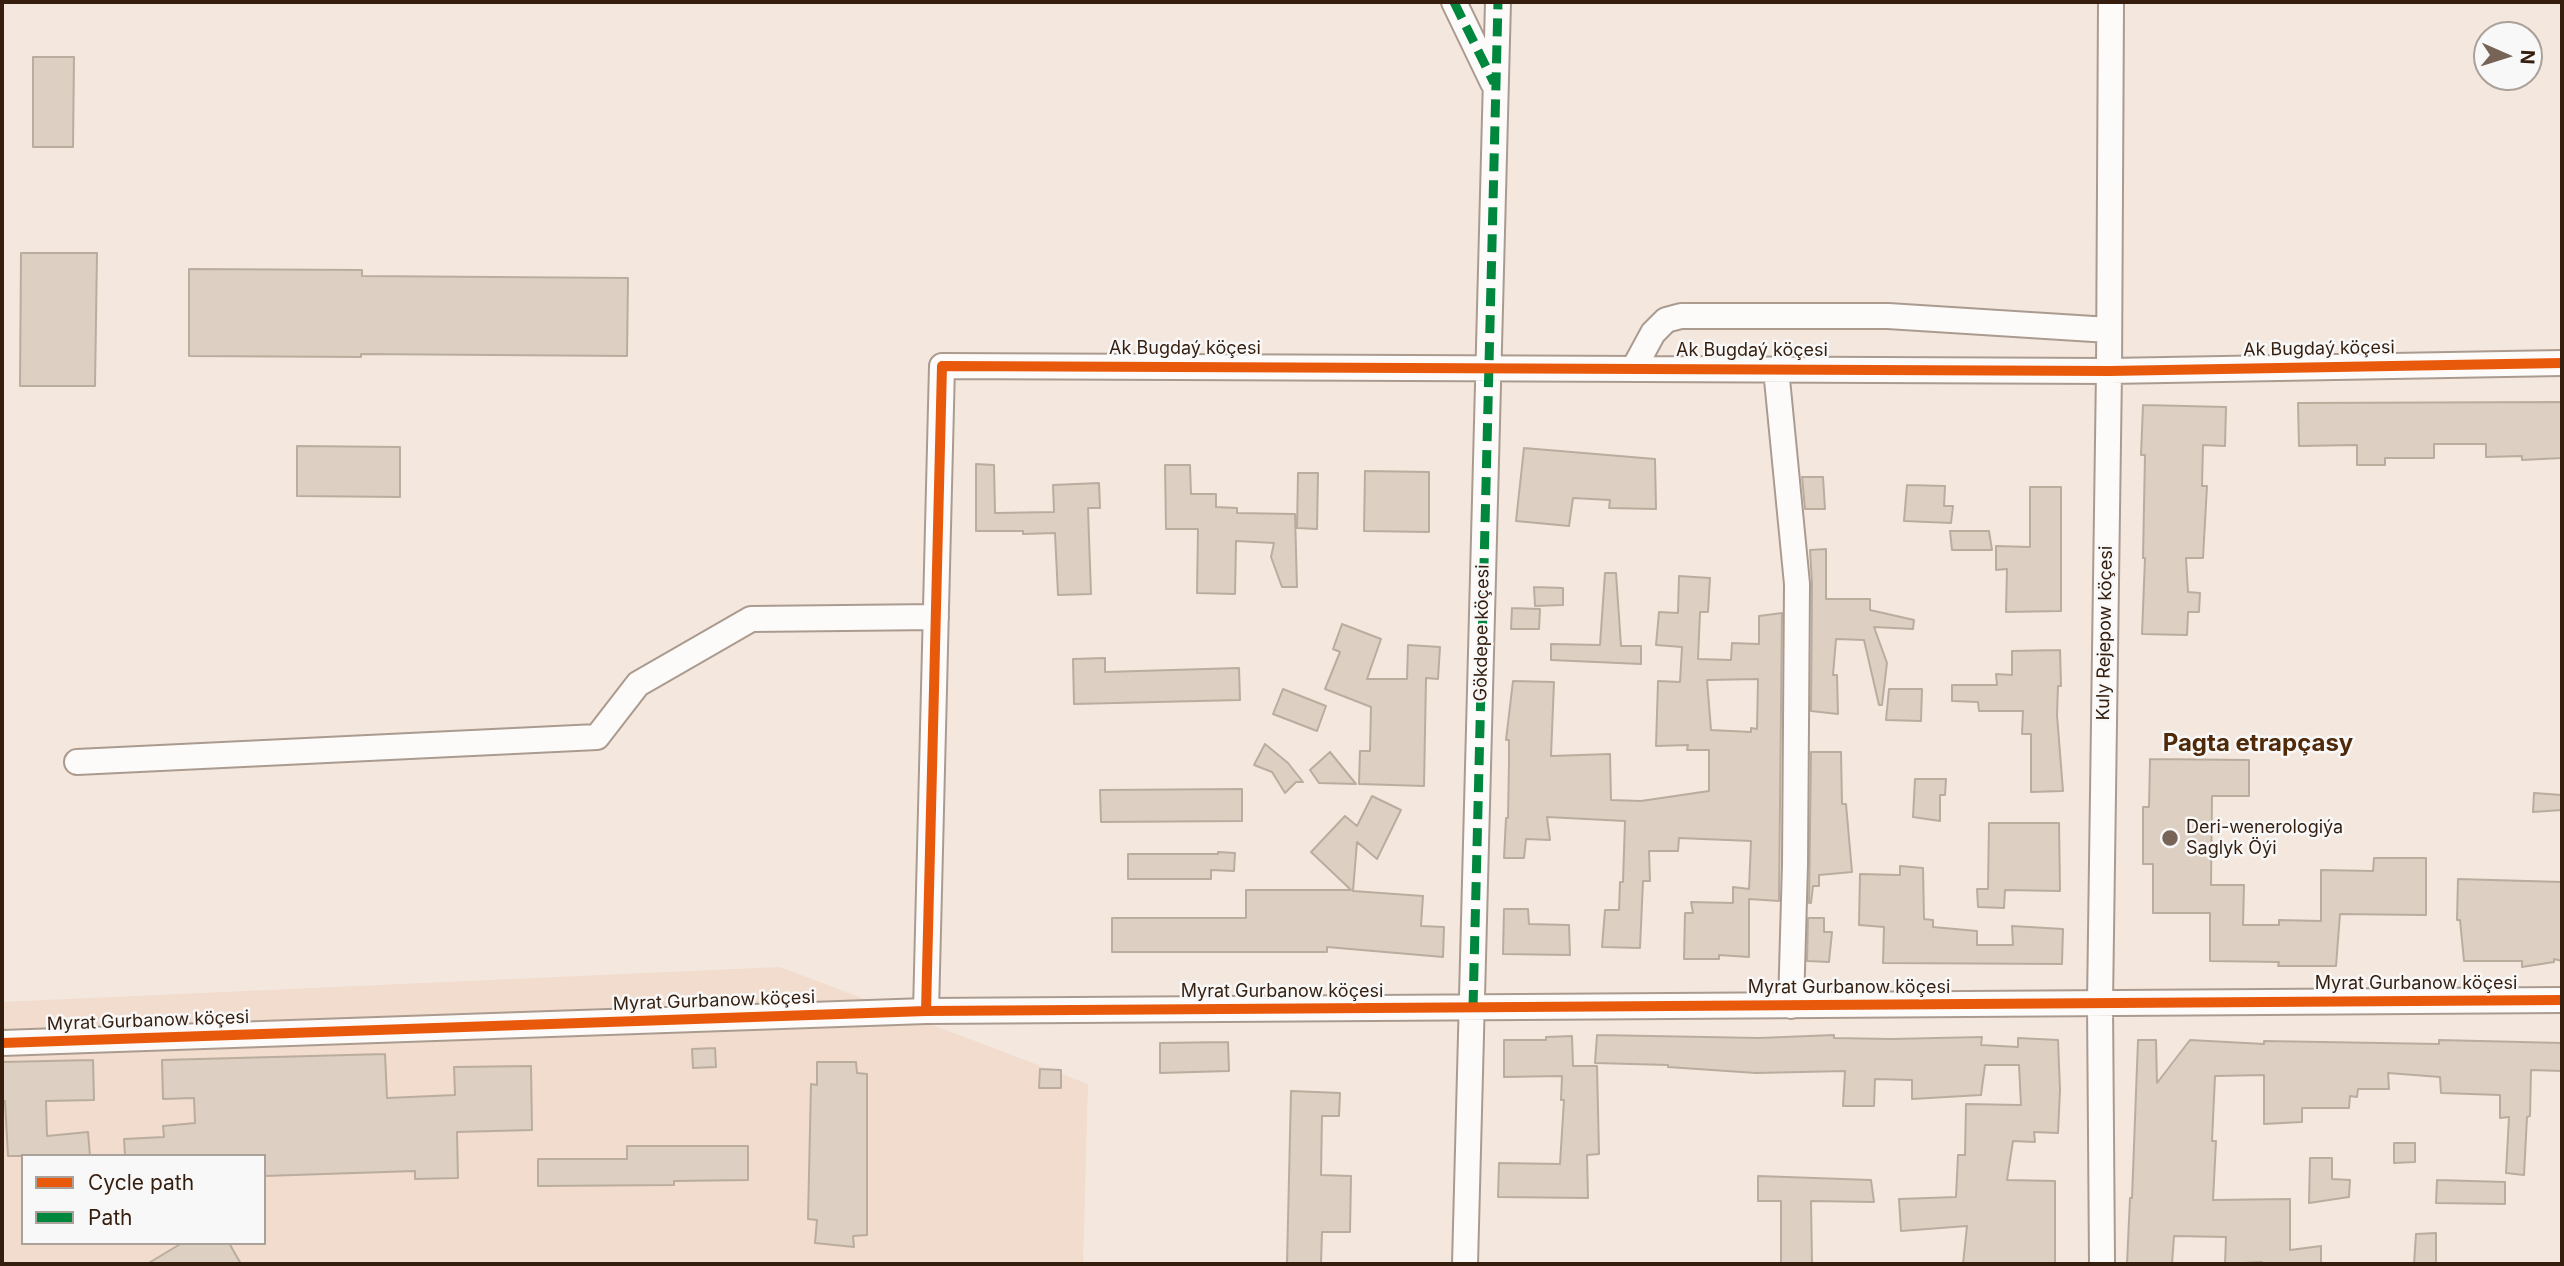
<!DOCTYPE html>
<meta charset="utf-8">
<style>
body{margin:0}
#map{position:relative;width:2564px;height:1266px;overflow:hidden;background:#f4e7de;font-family:Inter,sans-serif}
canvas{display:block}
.frame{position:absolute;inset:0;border:4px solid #351e0e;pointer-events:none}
.legend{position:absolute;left:21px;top:1154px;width:245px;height:91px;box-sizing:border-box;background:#f8f8f8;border:2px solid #aaa19a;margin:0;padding:9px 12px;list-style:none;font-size:21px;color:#351e0e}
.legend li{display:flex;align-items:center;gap:14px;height:35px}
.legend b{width:35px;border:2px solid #aaa19a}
.north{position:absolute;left:2473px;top:21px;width:70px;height:70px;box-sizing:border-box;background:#f8f8f8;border:2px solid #aaa19a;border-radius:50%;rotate:93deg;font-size:19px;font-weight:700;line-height:28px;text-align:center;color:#351e0e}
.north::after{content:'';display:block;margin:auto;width:24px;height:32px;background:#786457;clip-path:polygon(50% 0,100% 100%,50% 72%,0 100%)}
</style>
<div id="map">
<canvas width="2564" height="1266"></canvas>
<div class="frame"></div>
<ul class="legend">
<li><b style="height:9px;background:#e8590c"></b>Cycle path</li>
<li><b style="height:9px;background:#00873e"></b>Path</li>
</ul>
<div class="north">N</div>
</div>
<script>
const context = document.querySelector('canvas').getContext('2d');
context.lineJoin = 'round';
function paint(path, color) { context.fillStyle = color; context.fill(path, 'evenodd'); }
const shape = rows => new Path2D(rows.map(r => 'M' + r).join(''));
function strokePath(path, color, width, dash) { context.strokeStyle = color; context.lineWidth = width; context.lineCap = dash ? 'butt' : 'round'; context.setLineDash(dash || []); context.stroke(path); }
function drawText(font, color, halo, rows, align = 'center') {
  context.font = font + ' Inter,sans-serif'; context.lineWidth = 5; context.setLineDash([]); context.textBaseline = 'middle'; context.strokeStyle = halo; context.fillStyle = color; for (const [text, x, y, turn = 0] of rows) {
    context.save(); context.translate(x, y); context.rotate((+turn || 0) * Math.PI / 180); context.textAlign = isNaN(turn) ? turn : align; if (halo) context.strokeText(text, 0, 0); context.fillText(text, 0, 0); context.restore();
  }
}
const built = shape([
 [780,967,1088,1084,1083,1264,2,1264,2,1002],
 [23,1156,264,1156,264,1243,23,1243]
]);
const building = shape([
 [33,57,74,57,73,147,33,147,33,57],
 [21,253,97,253,95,386,20,386,21,253],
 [189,269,362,270,362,276,628,278,627,356,361,354,361,357,189,356,189,269],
 [2562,402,2562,458,2522,460,2522,456,2486,457,2486,444,2434,444,2434,458,2385,458,2385,465,2357,465,2357,445,2299,446,2298,403,2562,402],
 [2143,405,2226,407,2225,446,2203,445,2202,486,2207,486,2203,558,2186,558,2188,592,2200,593,2199,612,2188,612,2187,635,2142,634,2145,558,2143,558,2145,455,2141,455,2143,405],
 [297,446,400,447,400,497,297,496,297,446],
 [1524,448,1655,459,1656,509,1609,508,1610,500,1573,498,1569,526,1516,521,1524,448],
 [976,464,994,465,995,513,1054,512,1053,485,1099,483,1100,508,1088,508,1091,594,1058,595,1055,533,1023,534,1023,531,976,531,976,464],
 [1165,465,1190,465,1191,494,1216,494,1216,507,1237,508,1237,513,1295,514,1297,587,1282,587,1271,557,1274,543,1236,541,1235,594,1197,593,1198,529,1166,529,1165,465],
 [1365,471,1429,472,1429,532,1364,531,1365,471],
 [1298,473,1318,473,1317,529,1297,528,1298,473],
 [1802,477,1823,477,1825,509,1805,509,1802,477],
 [1907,485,1945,486,1944,506,1953,506,1951,523,1904,521,1907,485],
 [2030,487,2061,487,2061,611,2006,612,2007,569,1996,570,1996,546,2030,547,2030,487],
 [1950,531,1989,531,1992,550,1952,550,1950,531],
 [1826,549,1826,599,1870,599,1870,610,1914,620,1913,629,1874,627,1887,663,1882,705,1879,705,1864,640,1836,639,1833,675,1837,675,1838,714,1811,711,1812,584,1810,550,1826,549],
 [1605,573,1616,573,1621,646,1641,646,1641,664,1551,660,1551,644,1600,645,1605,573],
 [1679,576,1710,578,1708,612,1700,612,1698,659,1731,660,1732,643,1759,644,1759,616,1782,613,1779,901,1749,899,1749,957,1719,955,1719,959,1684,959,1685,913,1693,913,1691,902,1733,903,1733,887,1749,889,1751,841,1679,838,1678,851,1649,851,1650,881,1643,881,1640,948,1602,947,1605,910,1619,910,1620,882,1623,882,1625,821,1547,817,1550,840,1526,839,1524,858,1504,858,1506,818,1508,818,1509,762,1509,740,1506,740,1513,681,1554,682,1551,756,1610,754,1611,800,1641,801,1709,791,1709,750,1687,750,1688,745,1656,746,1658,681,1680,682,1682,647,1656,645,1659,612,1678,613,1679,576],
 [1758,679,1757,729,1751,728,1751,732,1711,730,1707,680,1758,679],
 [1534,587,1563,588,1563,605,1535,606,1534,587],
 [1512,608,1540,609,1539,629,1511,629,1512,608],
 [1342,624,1381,639,1367,679,1407,679,1408,645,1440,647,1438,679,1426,678,1424,786,1359,784,1360,751,1370,751,1371,707,1325,689,1340,652,1333,649,1342,624],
 [2060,650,2061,686,2058,686,2057,715,2063,791,2031,792,2031,734,2022,734,2023,711,1979,711,1978,702,1952,701,1952,685,1997,685,1996,674,2012,675,2012,651,2060,650],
 [1105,658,1105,672,1239,668,1240,700,1074,704,1073,659,1105,658],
 [1283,689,1326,706,1317,731,1273,714,1283,689],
 [1889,689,1922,689,1921,721,1886,720,1889,689],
 [1265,744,1288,763,1303,782,1296,782,1285,793,1272,772,1254,765,1265,744],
 [1330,752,1356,784,1319,783,1310,770,1330,752],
 [1811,752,1841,752,1842,804,1846,804,1852,872,1819,875,1819,886,1813,886,1811,903,1809,903,1811,752],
 [2150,759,2249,760,2249,796,2212,796,2211,885,2244,885,2243,925,2279,925,2279,920,2321,921,2321,870,2373,871,2374,858,2426,858,2426,915,2340,914,2336,966,2278,966,2279,962,2210,961,2210,913,2153,913,2153,864,2143,864,2143,807,2149,807,2150,759],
 [1915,779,1946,779,1945,795,1940,795,1940,821,1913,817,1915,779],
 [1242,789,1242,821,1101,822,1100,790,1242,789],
 [2534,793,2562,795,2562,810,2533,812,2534,793],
 [1372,796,1401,810,1377,859,1357,842,1353,891,1423,896,1421,926,1444,927,1443,957,1327,947,1327,952,1112,952,1112,918,1246,918,1246,890,1351,890,1311,852,1345,816,1357,826,1372,796],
 [1989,823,2059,823,2060,891,2005,890,2004,908,1978,907,1977,889,1988,889,1989,823],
 [1218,852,1235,853,1234,871,1211,870,1211,879,1128,879,1128,854,1218,854,1218,852],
 [1900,866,1923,868,1924,919,1933,920,1933,927,1977,931,1977,945,2013,945,2012,926,2063,929,2062,964,1883,963,1884,927,1859,925,1860,874,1900,875,1900,866],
 [2458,879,2562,882,2562,961,2554,959,2554,962,2522,967,2522,961,2464,961,2460,920,2457,920,2458,879],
 [1504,909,1528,909,1529,924,1569,925,1570,955,1503,954,1504,909],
 [1808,918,1824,918,1824,932,1832,932,1829,962,1807,961,1808,918],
 [1597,1035,1759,1038,1834,1035,1834,1038,1891,1039,1982,1037,1981,1045,2018,1047,2018,1038,2058,1040,2060,1090,2058,1133,2034,1132,2035,1142,2013,1141,2007,1180,2055,1181,2055,1264,1963,1264,1967,1226,1901,1231,1899,1199,1956,1197,1958,1155,1965,1155,1966,1104,2021,1105,2019,1065,1985,1065,1981,1095,1912,1099,1912,1080,1875,1079,1874,1106,1843,1106,1845,1071,1756,1073,1668,1067,1668,1065,1595,1063,1597,1035],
 [1572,1036,1573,1066,1597,1066,1599,1154,1587,1155,1588,1198,1498,1197,1499,1163,1560,1164,1564,1100,1561,1100,1562,1076,1504,1077,1504,1040,1546,1040,1546,1037,1572,1036],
 [2138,1040,2156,1040,2157,1083,2190,1040,2264,1044,2264,1041,2439,1044,2439,1040,2562,1043,2562,1071,2531,1070,2530,1116,2527,1117,2524,1175,2506,1173,2509,1117,2500,1118,2500,1095,2441,1093,2440,1077,2388,1073,2389,1089,2358,1089,2357,1097,2350,1096,2349,1108,2302,1108,2302,1122,2264,1124,2264,1075,2215,1076,2212,1141,2216,1141,2213,1200,2290,1199,2290,1250,2321,1246,2321,1264,2262,1264,2262,1262,2225,1264,2226,1237,2174,1236,2172,1264,2127,1264,2130,1198,2132,1198,2138,1040],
 [1228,1042,1229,1071,1160,1073,1160,1043,1228,1042],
 [715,1048,716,1067,693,1068,692,1049,715,1048],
 [385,1054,387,1098,455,1095,454,1067,531,1066,532,1130,457,1132,458,1178,415,1179,415,1171,264,1176,264,1156,125,1156,124,1139,164,1137,163,1126,195,1123,194,1098,163,1099,162,1060,385,1054],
 [93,1060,94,1100,46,1101,47,1136,88,1132,90,1156,8,1156,5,1101,2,1101,2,1062,93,1060],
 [817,1062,856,1062,857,1073,867,1074,867,1235,853,1236,854,1247,815,1243,817,1220,808,1219,811,1084,817,1085,817,1062],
 [1040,1069,1061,1070,1061,1088,1039,1088,1040,1069],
 [1291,1091,1340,1093,1339,1116,1322,1116,1321,1175,1351,1176,1350,1232,1322,1232,1321,1264,1287,1264,1291,1091],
 [2394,1143,2415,1143,2415,1162,2394,1163,2394,1143],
 [627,1146,748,1146,748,1180,674,1181,674,1185,538,1186,538,1159,627,1159,627,1146],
 [2310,1158,2332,1158,2332,1179,2350,1180,2349,1197,2309,1203,2310,1158],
 [1758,1176,1871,1180,1874,1202,1811,1201,1812,1264,1781,1264,1781,1201,1758,1201,1758,1176],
 [2437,1180,2505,1182,2505,1204,2436,1203,2437,1180],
 [2436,1233,2436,1264,2414,1264,2416,1234,2436,1233],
 [182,1243,229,1243,241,1264,147,1264,182,1243]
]);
const minor = shape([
 [1454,2,1493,83],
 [1634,368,1653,333,1666,320,1681,316,1888,316,2109,330],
 [1776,369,1797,584,1795,864,1791,1006],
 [77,762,597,737,638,684,751,619,936,617],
 [926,1011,942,366,2109,371,2562,363],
 [2,1043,926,1011,2562,1000],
 [1465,1264,1498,2],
 [2102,1264,2100,1003,2109,371,2111,2]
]);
const quiet = shape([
 [1454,2,1494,83],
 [1473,1008,1498,2]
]);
const cycleway = shape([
 [926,1011,942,366,2109,371,2562,363],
 [2,1043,926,1011,2562,1000]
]);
const markers = [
 [2170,838,9,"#786457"]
];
const streetNames = [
 ["Ak Bugdaý köçesi",1185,349],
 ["Ak Bugdaý köçesi",2319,349,-1],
 ["Ak Bugdaý köçesi",1752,351],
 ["Gökdepe köçesi",1482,633,-89],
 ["Kuly Rejepow köçesi",2105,633,-89],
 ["Myrat Gurbanow köçesi",2416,984],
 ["Myrat Gurbanow köçesi",1849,988],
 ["Myrat Gurbanow köçesi",1282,992],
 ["Myrat Gurbanow köçesi",714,1001,-2],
 ["Myrat Gurbanow köçesi",148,1021,-2]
];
const poiNames = [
 ["Deri-wenerologiýa",2186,828],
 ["Saglyk Öýi",2186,849]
];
const districtNames = [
 ["Pagta etrapçasy",2258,744]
];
paint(built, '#f1dccd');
paint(building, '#ddcfc1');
strokePath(building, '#baad9e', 2);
strokePath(minor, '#ab9b8f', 28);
strokePath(minor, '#fdfbfa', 24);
strokePath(quiet, '#00873e', 9, [18, 9]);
strokePath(cycleway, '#e8590c', 10);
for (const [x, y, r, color] of markers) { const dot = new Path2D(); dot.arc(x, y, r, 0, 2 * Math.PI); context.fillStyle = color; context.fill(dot); strokePath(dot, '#f8f8f8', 2.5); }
drawText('18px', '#351e0e', '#f8f8f8', streetNames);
drawText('18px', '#351e0e', '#f8f8f8', poiNames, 'left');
drawText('bold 24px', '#4f2908', '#f8f8f8', districtNames);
</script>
